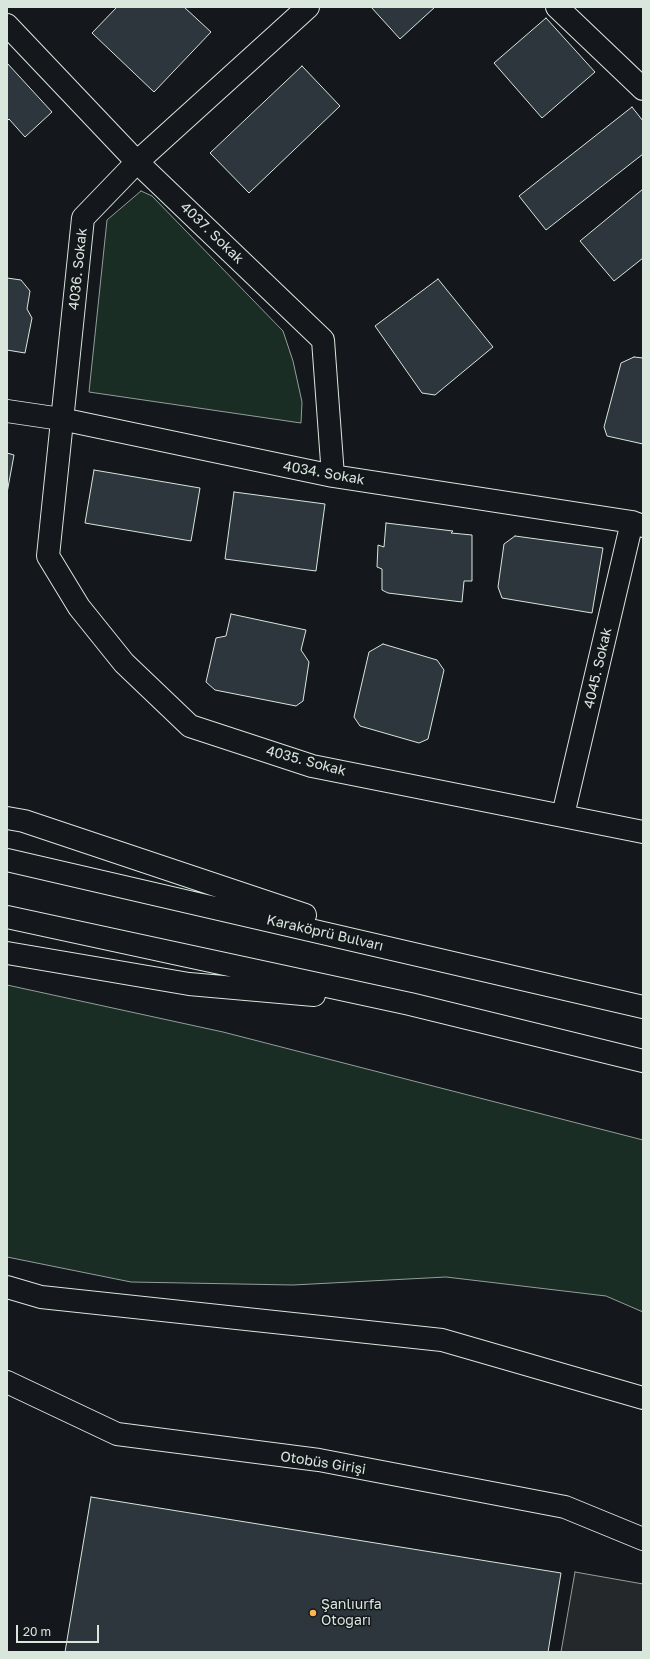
<!DOCTYPE html>
<meta charset="utf-8">
<style>
body{margin:0}
#map{position:relative;width:650px;height:1659px;overflow:hidden;background:#14181c;font-family:"Golos Text",sans-serif}
canvas{display:block}
.frame{position:absolute;inset:0;border:8px solid #d8e6dc;pointer-events:none}
.scale{position:absolute;left:16px;top:1625px;width:83px;height:18px;box-sizing:border-box;border:2px solid #d8e6dc;border-top:0;padding-left:5px;font-size:12px;line-height:14px;white-space:nowrap;color:#d8e6dc;-webkit-text-stroke:3px #14181c;paint-order:stroke}
</style>
<div id="map">
<canvas width="650" height="1659"></canvas>
<div class="frame"></div>
<div class="scale">20 m</div>
</div>
<script>
const context = document.querySelector('canvas').getContext('2d');
context.lineJoin = 'round';
function paint(path, color) { context.fillStyle = color; context.fill(path, 'evenodd'); }
const shape = rows => new Path2D(rows.map(r => 'M' + r).join(''));
function strokePath(path, color, width, dash) { context.strokeStyle = color; context.lineWidth = width; context.lineCap = dash ? 'butt' : 'round'; context.setLineDash(dash || []); context.stroke(path); }
function drawText(font, color, halo, rows, align = 'center') {
  context.font = font + ' "Golos Text",sans-serif'; context.lineWidth = 3; context.setLineDash([]); context.textBaseline = 'middle'; context.strokeStyle = halo; context.fillStyle = color; for (const [text, x, y, turn = 0] of rows) {
    context.save(); context.translate(x, y); context.rotate((+turn || 0) * Math.PI / 180); context.textAlign = isNaN(turn) ? turn : align; if (halo) context.strokeText(text, 0, 0); context.fillText(text, 0, 0); context.restore();
  }
}
const green = shape([
 [141,191,152,196,283,331,293,361,302,402,301,423,89,392,107,220,141,191],
 [7,985,223,1032,643,1140,643,1312,606,1296,446,1277,293,1285,131,1282,7,1257,7,985]
]);
const parking = shape([
 [575,1572,643,1584,643,1652,561,1652,575,1572]
]);
const building = shape([
 [117,7,184,7,211,32,154,92,92,33,117,7],
 [371,7,435,7,400,39,371,7],
 [546,18,595,72,542,118,494,63,546,18],
 [7,63,52,112,25,137,9,119,7,121,7,63],
 [302,66,340,106,249,193,210,153,302,66],
 [632,107,643,121,643,154,546,230,519,196,632,107],
 [643,189,643,258,614,281,580,241,643,189],
 [7,278,21,280,30,291,27,309,32,318,25,353,7,350,7,278],
 [438,279,493,347,435,395,422,393,375,326,438,279],
 [634,357,643,358,643,444,607,436,604,427,621,363,634,357],
 [7,453,14,455,7,493,7,453],
 [94,470,200,488,191,541,85,523,94,470],
 [234,492,325,504,316,571,225,559,234,492],
 [386,523,453,531,451,533,472,535,472,581,464,581,462,602,388,593,382,590,382,569,377,567,378,545,384,547,386,523],
 [515,536,603,548,592,613,502,598,498,587,504,544,515,536],
 [231,614,306,630,301,650,309,662,303,701,296,706,215,690,206,682,216,638,226,636,231,614],
 [383,644,437,660,444,670,428,739,419,743,360,726,354,717,369,652,383,644],
 [91,1497,561,1573,548,1652,65,1652,91,1497]
]);
const street = shape([
 [308,7,137,162,83,218,48,556,79,607,124,663,190,726,312,766,643,832],
 [557,7,643,89],
 [7,25,137,162,323,340,333,476],
 [7,411,61,419,333,476,632,522,643,526],
 [563,815,632,522],
 [7,1287,41,1297,442,1340,643,1398],
 [7,1382,117,1434,319,1460,565,1507,643,1539]
]);
const highway = shape([
 [7,818,24,821,305,915],
 [7,860,643,1007],
 [7,917,410,1004,643,1061],
 [7,953,189,984,314,995]
]);
const markers = [
 [313,1613,4,"#ffb74d"]
];
const streetNames = [
 ["4037. Sokak",212,233,44],
 ["4036. Sokak",78,269,-84],
 ["4034. Sokak",324,473,10],
 ["4045. Sokak",598,668,-77],
 ["4035. Sokak",306,761,15],
 ["Karaköprü Bulvarı",325,933,13],
 ["Otobüs Girişi",323,1463,9]
];
const poiNames = [
 ["Şanlıurfa",321,1605],
 ["Otogarı",321,1621]
];
paint(green, '#1a2d24');
strokePath(green, '#939e99', 1);
paint(parking, '#24282b');
strokePath(parking, '#939e99', 1);
paint(building, '#2c363c');
strokePath(building, '#d8e6dc', 1);
strokePath(street, '#d8e6dc', 24);
strokePath(highway, '#d8e6dc', 24);
strokePath(street, '#14181c', 22);
strokePath(highway, '#14181c', 22);
for (const [x, y, r, color] of markers) { const dot = new Path2D(); dot.arc(x, y, r, 0, 2 * Math.PI); context.fillStyle = color; context.fill(dot); strokePath(dot, '#14181c', 1.5); }
drawText('14px', '#d8e6dc', '#14181c', streetNames);
drawText('14px', '#d8e6dc', '#14181c', poiNames, 'left');
</script>
